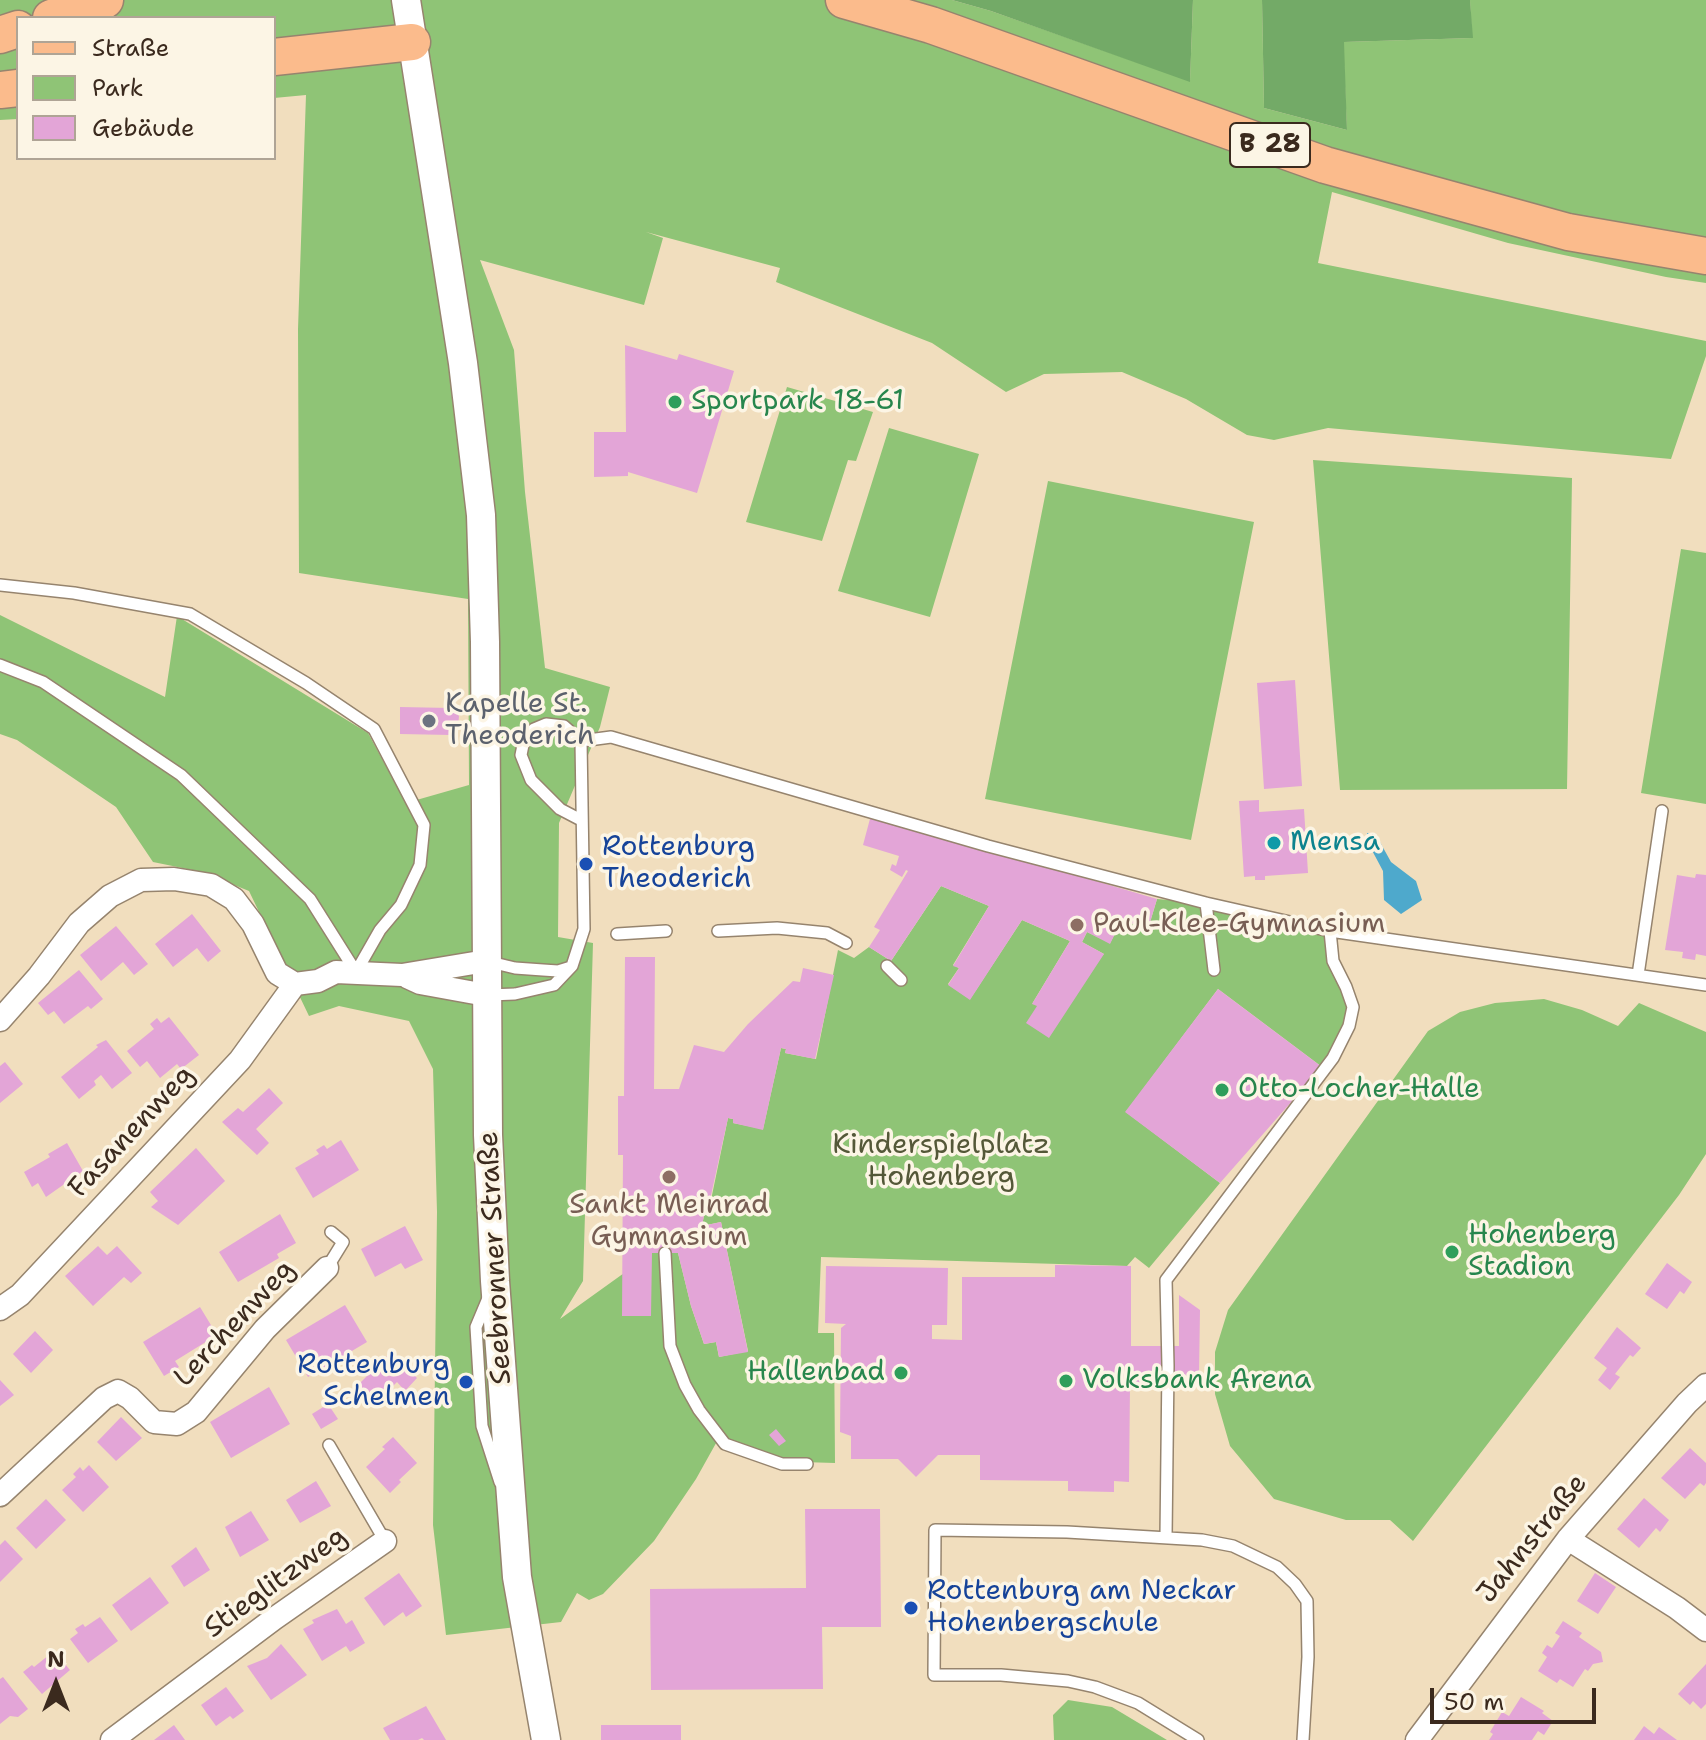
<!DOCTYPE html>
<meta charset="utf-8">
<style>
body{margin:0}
#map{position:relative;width:1706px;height:1740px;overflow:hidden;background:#f1debe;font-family:"Shantell Sans",sans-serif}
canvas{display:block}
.legend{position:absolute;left:16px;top:16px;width:260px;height:144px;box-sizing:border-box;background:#fcf5e5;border:2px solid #afa495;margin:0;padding:10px 14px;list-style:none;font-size:24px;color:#3b2a1e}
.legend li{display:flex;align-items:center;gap:16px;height:40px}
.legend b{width:40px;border:2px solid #afa495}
.north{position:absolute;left:16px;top:1644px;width:80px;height:80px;-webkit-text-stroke:6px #fcf5e5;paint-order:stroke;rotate:0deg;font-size:22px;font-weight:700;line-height:32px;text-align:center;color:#3b2a1e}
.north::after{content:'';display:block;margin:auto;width:28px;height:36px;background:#3b2a1e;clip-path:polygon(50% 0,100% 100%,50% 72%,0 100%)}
.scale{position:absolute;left:1430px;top:1688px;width:166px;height:36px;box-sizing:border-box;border:4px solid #3b2a1e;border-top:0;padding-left:10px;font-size:24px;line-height:28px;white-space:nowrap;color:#3b2a1e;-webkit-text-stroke:6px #fcf5e5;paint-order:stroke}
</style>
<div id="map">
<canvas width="1706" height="1740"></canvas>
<ul class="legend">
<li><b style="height:10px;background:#fbbb8c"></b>Straße</li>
<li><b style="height:22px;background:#8fc476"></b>Park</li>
<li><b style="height:22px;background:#e3a5d7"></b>Gebäude</li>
</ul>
<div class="north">N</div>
<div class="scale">50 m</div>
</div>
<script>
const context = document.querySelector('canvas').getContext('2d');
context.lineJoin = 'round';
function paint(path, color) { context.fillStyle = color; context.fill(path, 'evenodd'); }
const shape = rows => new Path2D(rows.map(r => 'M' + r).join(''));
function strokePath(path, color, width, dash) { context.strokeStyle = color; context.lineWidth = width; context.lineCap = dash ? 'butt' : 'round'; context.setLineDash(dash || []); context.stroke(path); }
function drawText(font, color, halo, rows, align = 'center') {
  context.font = font + ' "Shantell Sans",sans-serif'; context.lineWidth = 7; context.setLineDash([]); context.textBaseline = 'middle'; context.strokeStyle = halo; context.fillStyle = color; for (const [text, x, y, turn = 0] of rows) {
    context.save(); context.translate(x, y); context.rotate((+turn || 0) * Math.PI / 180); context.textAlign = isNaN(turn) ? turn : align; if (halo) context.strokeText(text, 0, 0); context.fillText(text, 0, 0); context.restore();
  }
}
const green = shape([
 [0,0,952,0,991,11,1190,81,1193,0,1262,0,1264,108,1347,130,1343,42,1472,38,1470,0,1706,0,1706,283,1666,277,1508,243,1332,192,1318,263,1706,341,1706,356,1671,459,1328,428,1274,440,1247,435,1186,399,1122,372,1044,374,1006,392,932,343,776,282,780,268,646,232,663,238,644,305,480,260,514,350,525,492,545,668,610,687,600,727,559,823,558,937,593,943,583,1281,560,1319,652,1253,678,1253,691,1306,704,1344,716,1342,719,1357,748,1351,721,1222,702,1226,707,1199,711,1200,728,1118,733,1119,733,1123,763,1129,781,1048,786,1049,785,1053,816,1059,838,950,854,958,869,947,891,961,941,886,989,906,953,965,959,968,948,984,970,999,1022,920,1070,941,1032,1004,1104,954,1082,942,1087,932,1110,943,1122,920,1148,929,1157,899,1206,903,1330,931,1346,987,1349,1026,1322,1067,1218,989,1126,1112,1220,1183,1149,1268,1135,1257,1127,1266,821,1257,818,1333,834,1333,835,1463,802,1462,772,1456,720,1436,696,1479,654,1541,603,1594,589,1600,577,1593,561,1622,446,1635,433,1525,437,1212,433,1069,409,1021,339,1006,309,1016,249,891,202,872,153,862,116,807,17,740,0,734,0,615,165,697,177,616,368,733,406,803,469,785,468,599,299,573,298,329,306,95,274,98,274,18,18,18,18,119,0,120],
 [787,387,873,412,856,461,848,460,822,541,746,522],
 [889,428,979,454,930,617,838,591],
 [1313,460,1572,478,1567,789,1340,790],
 [1048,481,1254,522,1191,840,985,799],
 [1681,549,1706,553,1706,804,1641,793],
 [1544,999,1582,1010,1618,1026,1639,1003,1706,1032,1706,1154,1679,1195,1413,1541,1390,1520,1346,1520,1274,1499,1230,1446,1215,1394,1215,1352,1228,1310,1428,1031,1460,1012,1495,1003],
 [1068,1700,1112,1707,1167,1740,1054,1740,1053,1715]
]);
const forest = shape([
 [952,0,1193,0,1190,82,991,11],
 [1262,0,1470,0,1473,38,1344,42,1347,130,1264,108]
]);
const water = shape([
 [1367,833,1375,833,1391,862,1416,881,1422,900,1401,914,1384,900,1383,871,1367,841]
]);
const building = shape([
 [625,345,677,360,679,354,734,371,697,493,628,472,628,476,594,477,594,432,626,432],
 [1295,680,1302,786,1264,789,1257,683],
 [400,707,451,708,459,716,458,727,451,735,400,734],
 [1259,800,1259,812,1304,809,1308,873,1265,876,1265,880,1255,880,1255,876,1244,877,1239,801],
 [871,815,1157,899,1148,929,1122,920,1110,944,1087,932,1082,942,1104,954,1049,1038,1026,1023,1037,1006,1032,1004,1070,941,1022,920,970,1000,948,985,959,968,953,966,989,906,941,886,891,961,869,947,880,930,874,927,908,871,906,870,902,877,890,870,892,864,896,866,899,856,863,845],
 [1696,874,1706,875,1706,956,1696,954,1695,960,1682,958,1683,952,1665,950,1677,875,1695,878],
 [192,914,221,951,208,962,197,948,173,967,155,944],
 [116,926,148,964,134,975,123,962,101,981,80,955],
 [625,957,655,957,654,1089,679,1089,694,1045,724,1052,748,1024,793,981,800,982,803,968,834,975,815,1059,785,1053,786,1049,781,1048,763,1130,733,1123,733,1119,728,1118,710,1200,707,1199,702,1226,721,1222,748,1352,719,1357,716,1342,704,1344,691,1306,678,1253,652,1253,651,1316,622,1316,623,1155,618,1155,618,1096,624,1096],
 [79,970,103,999,91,1009,88,1006,64,1024,54,1011,48,1015,38,1003],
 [1218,989,1322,1067,1220,1183,1125,1112],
 [169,1017,199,1055,181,1069,177,1064,160,1078,147,1061,140,1067,127,1051,154,1029,150,1024,157,1018,161,1023],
 [106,1040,132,1073,112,1089,101,1075,94,1081,96,1085,79,1099,61,1077,98,1047,96,1045],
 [5,1062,23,1084,0,1103,0,1066],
 [269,1088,283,1103,256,1129,269,1143,257,1155,222,1122,238,1108,243,1112],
 [341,1140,359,1170,313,1198,295,1168,319,1154,316,1150,324,1145,327,1149],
 [67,1143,83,1171,46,1197,38,1183,32,1187,24,1172,50,1157,48,1154],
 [196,1148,225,1181,178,1225,151,1207,158,1201,150,1192],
 [280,1214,296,1243,277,1254,279,1258,238,1282,219,1252],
 [405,1226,423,1260,405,1269,401,1263,375,1277,361,1249],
 [98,1246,107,1255,117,1246,142,1273,131,1283,124,1277,93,1306,65,1276],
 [1667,1263,1692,1282,1684,1294,1680,1291,1667,1309,1645,1294],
 [1055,1265,1131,1266,1131,1346,1179,1346,1179,1295,1200,1310,1199,1376,1171,1376,1171,1386,1130,1386,1129,1482,1114,1481,1114,1492,1068,1491,1068,1481,980,1480,980,1455,938,1455,916,1477,898,1459,851,1459,851,1436,840,1432,841,1328,846,1324,825,1323,826,1266,948,1268,947,1325,932,1325,932,1339,962,1340,962,1277,1055,1277],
 [345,1305,367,1342,308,1377,286,1340],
 [200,1307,217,1335,175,1361,179,1367,164,1376,143,1342],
 [1617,1327,1641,1348,1633,1357,1630,1355,1615,1374,1620,1377,1610,1390,1598,1380,1607,1368,1594,1358],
 [35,1331,53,1350,31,1373,13,1354],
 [391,1352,417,1378,405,1391,397,1382,375,1404,357,1386],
 [0,1380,14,1395,0,1406],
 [269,1387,290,1424,231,1458,210,1422],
 [328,1404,338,1419,321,1429,312,1414],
 [121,1417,142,1438,116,1461,97,1442],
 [776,1429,786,1441,779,1446,769,1435],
 [393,1437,417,1463,399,1480,401,1482,390,1493,366,1467,385,1449,382,1447],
 [1690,1448,1706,1463,1706,1483,1704,1486,1700,1483,1685,1499,1661,1478],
 [89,1465,109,1487,83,1512,62,1490,76,1477,73,1474,80,1467,83,1471],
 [316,1481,331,1506,300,1523,286,1500],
 [1644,1498,1669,1520,1660,1532,1656,1528,1639,1548,1617,1529],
 [46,1499,66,1520,36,1549,16,1528],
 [805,1509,880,1509,881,1627,822,1627,823,1689,651,1690,650,1589,806,1588],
 [251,1511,269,1540,240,1557,225,1527],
 [5,1540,23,1559,0,1582,0,1545],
 [196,1547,210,1570,184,1587,171,1566],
 [399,1573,422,1606,406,1617,403,1612,384,1626,364,1598],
 [1595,1573,1616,1587,1598,1614,1577,1601],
 [150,1577,169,1603,131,1631,112,1605],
 [337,1609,346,1624,352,1620,365,1643,350,1652,346,1646,322,1661,303,1629,314,1623,312,1620],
 [100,1617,118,1641,88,1663,70,1639,78,1633,75,1629,83,1624,85,1627],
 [1563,1621,1582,1633,1579,1637,1601,1652,1603,1662,1593,1664,1588,1671,1585,1669,1573,1687,1560,1679,1557,1683,1538,1671,1547,1657,1542,1653,1547,1645,1552,1648,1560,1636,1555,1633],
 [281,1644,307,1675,271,1700,247,1666,267,1658],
 [54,1651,70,1670,42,1694,23,1672,32,1665,34,1667],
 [1706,1664,1706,1704,1701,1709,1693,1701,1690,1705,1678,1694],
 [3,1677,28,1709,18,1717,10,1716,0,1724,0,1679],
 [226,1687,244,1711,233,1719,230,1716,216,1726,201,1705],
 [1521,1697,1544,1711,1542,1713,1553,1721,1544,1735,1538,1731,1532,1740,1489,1740,1493,1734,1490,1732,1502,1712,1509,1716],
 [426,1706,446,1740,424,1740,422,1738,418,1740,390,1740,383,1728],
 [174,1725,185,1740,154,1740],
 [601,1725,681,1725,681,1740,601,1740],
 [1644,1726,1654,1734,1659,1727,1677,1740,1634,1740]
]);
const service = shape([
 [0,585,74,593,190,614,306,683,374,729,424,825,420,865,401,905,380,930,356,972,310,899,181,775,43,682,0,665],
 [581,741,611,737,988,846,1206,903,1330,931,1706,985],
 [1206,903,1214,970],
 [718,931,777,928,827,933,846,943],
 [617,934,666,931],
 [490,962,515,968,543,970,558,971,571,967],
 [887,966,901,980],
 [1638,975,1662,811],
 [489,995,515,994,554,985,572,966,584,929,581,741,564,726,546,724,534,729,524,740,521,755,531,780,560,809,581,820],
 [665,1253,670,1346,685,1385,699,1410,725,1444,782,1464,807,1464],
 [327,1268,343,1242,331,1232],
 [489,1296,476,1327,482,1426,500,1482],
 [329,1445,385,1541],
 [1166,1537,1168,1366,1166,1280,1333,1058,1349,1026,1353,1007,1346,987,1333,961,1330,931],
 [1198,1740,1138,1703,1095,1687,1068,1681,1001,1675,934,1675,935,1530,1067,1532,1202,1540,1233,1546,1277,1567,1295,1584,1307,1601,1308,1657,1303,1740]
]);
const minor = shape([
 [407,977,420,983,486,995],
 [0,1020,39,976,79,923,110,896,141,880,174,879,211,885,234,899,253,924,277,973,295,984,318,981,336,972,402,975,486,961],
 [0,1309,20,1295,240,1060,295,984],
 [0,1495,104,1398,118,1391,130,1398,154,1422,177,1424,196,1412,265,1329,327,1268],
 [1568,1539,1677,1608,1706,1630],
 [112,1740,275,1618,385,1541],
 [1417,1740,1568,1539,1687,1403,1706,1385]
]);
const tertiary = shape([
 [406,0,463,363,481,515,485,642,488,1135,495,1281,517,1577,546,1740]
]);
const primary = shape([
 [844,0,931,25,1325,165,1568,232,1706,256],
 [51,18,105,0],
 [0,35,18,29],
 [274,57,412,42],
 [0,90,18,88]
]);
const markers = [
 [675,402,8,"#2e9e5b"],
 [429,721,8,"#6b7280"],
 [1274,843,8,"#0f9aa8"],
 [586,864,8,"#1a4fb4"],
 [1077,925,8,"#8d6e63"],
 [1222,1090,8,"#2e9e5b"],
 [669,1177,8,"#8d6e63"],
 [1452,1252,8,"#2e9e5b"],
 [901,1373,8,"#2e9e5b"],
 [1066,1381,8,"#2e9e5b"],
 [466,1382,8,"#1a4fb4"],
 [911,1608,8,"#1a4fb4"]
];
const shields = [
 [1270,145,80]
];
const shieldNames = [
 ["B 28",1270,145]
];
const leisureNames = [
 ["Sportpark 18-61",691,402],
 ["Otto-Locher-Halle",1238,1090],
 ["Hohenberg",1468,1236],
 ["Stadion",1468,1268],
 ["Hallenbad",885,1373,"right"],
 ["Volksbank Arena",1082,1381]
];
const worshipNames = [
 ["Kapelle St.",445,705],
 ["Theoderich",445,737]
];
const cultureNames = [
 ["Mensa",1290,843]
];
const transitNames = [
 ["Rottenburg",602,848],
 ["Theoderich",602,880],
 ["Rottenburg",450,1366,"right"],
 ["Schelmen",450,1398,"right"],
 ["Rottenburg am Neckar",927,1592],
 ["Hohenbergschule",927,1624]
];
const educationNames = [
 ["Paul-Klee-Gymnasium",1093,925],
 ["Sankt Meinrad",669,1206,"center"],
 ["Gymnasium",669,1238,"center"]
];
const streetNames = [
 ["Fasanenweg",132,1132,-47],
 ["Seebronner Straße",496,1258,-93],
 ["Lerchenweg",235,1324,-47],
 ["Jahnstraße",1533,1539,-51],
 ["Stieglitzweg",276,1583,-36]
];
const parkNames = [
 ["Kinderspielplatz",941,1146],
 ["Hohenberg",941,1178]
];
paint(green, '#8fc476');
paint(forest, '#73aa67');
paint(water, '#4ea9cc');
paint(building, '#e3a5d7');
strokePath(service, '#96846e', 14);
strokePath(minor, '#96846e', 25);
strokePath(tertiary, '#96846e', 31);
strokePath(primary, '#96846e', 39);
strokePath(service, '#fff', 11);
strokePath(minor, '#fff', 22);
strokePath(tertiary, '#fff', 28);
strokePath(primary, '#fbbb8c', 36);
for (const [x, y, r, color] of markers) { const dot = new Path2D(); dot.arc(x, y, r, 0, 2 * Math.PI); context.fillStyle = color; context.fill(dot); strokePath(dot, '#fcf5e5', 3); }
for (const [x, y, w] of shields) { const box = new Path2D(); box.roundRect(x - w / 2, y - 22, w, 44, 6); context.fillStyle = '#fcf5e5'; context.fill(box); strokePath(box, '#3b2a1e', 2); }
drawText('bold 26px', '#3b2a1e', null, shieldNames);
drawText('28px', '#27864d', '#fcf5e5', leisureNames, 'left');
drawText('28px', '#5b616d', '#fcf5e5', worshipNames, 'left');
drawText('28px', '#0d838f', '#fcf5e5', cultureNames, 'left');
drawText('28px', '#164399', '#fcf5e5', transitNames, 'left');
drawText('28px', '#785e54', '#fcf5e5', educationNames, 'left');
drawText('28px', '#3b2a1e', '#fcf5e5', streetNames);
drawText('28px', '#545838', '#fcf5e5', parkNames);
</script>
